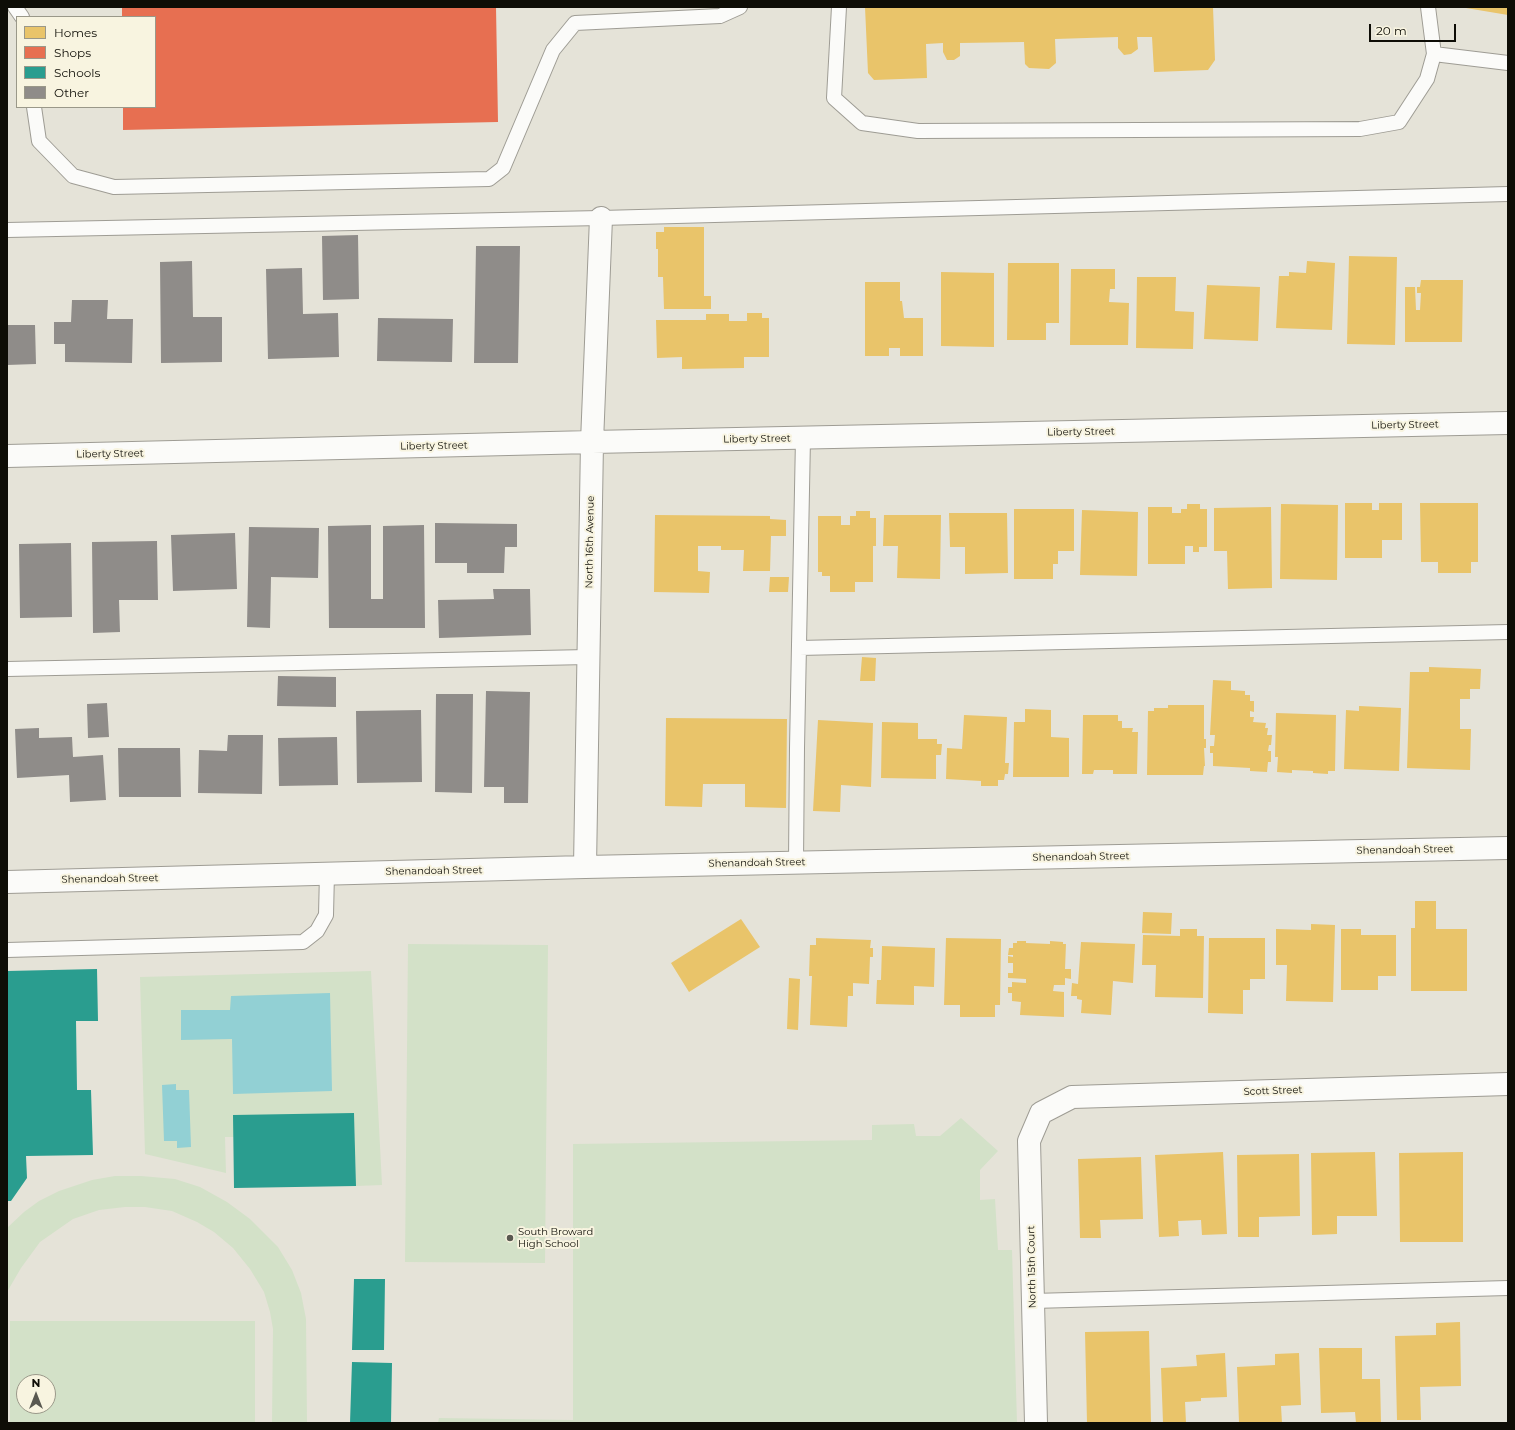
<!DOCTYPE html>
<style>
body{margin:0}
#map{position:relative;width:1515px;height:1430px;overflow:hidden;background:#e5e3d8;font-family:Montserrat,sans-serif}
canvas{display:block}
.frame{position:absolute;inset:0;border:8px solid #0e0d06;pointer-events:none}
.legend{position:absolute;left:16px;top:16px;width:140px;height:92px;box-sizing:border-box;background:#f8f4e0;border:1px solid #9a9889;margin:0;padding:5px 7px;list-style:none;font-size:12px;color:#0e0d06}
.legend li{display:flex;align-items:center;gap:8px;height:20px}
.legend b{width:20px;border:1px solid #9a9889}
.north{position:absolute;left:16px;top:1374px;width:40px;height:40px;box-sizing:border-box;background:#f8f4e0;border:1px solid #9a9889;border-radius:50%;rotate:0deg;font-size:11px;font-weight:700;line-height:16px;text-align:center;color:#0e0d06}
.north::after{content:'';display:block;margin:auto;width:14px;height:18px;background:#595850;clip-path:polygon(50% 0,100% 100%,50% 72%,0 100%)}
.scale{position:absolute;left:1369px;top:24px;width:87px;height:18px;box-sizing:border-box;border:2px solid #0e0d06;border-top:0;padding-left:5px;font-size:12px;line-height:14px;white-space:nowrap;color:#0e0d06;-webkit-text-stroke:3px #f8f4e0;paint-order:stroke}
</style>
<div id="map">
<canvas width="1515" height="1430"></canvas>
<div class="frame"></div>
<ul class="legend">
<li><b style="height:11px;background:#e9c46a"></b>Homes</li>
<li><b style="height:11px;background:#e76f51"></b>Shops</li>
<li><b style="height:11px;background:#2a9d8f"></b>Schools</li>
<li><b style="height:11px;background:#8f8c89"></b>Other</li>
</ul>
<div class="north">N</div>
<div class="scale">20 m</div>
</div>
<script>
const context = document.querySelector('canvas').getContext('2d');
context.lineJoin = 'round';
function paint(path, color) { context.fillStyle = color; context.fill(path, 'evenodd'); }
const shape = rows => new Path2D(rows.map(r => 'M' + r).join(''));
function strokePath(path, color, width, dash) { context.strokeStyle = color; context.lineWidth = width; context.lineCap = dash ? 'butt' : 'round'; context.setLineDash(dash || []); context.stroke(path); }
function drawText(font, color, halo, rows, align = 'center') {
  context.font = font + ' Montserrat,sans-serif'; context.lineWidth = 4; context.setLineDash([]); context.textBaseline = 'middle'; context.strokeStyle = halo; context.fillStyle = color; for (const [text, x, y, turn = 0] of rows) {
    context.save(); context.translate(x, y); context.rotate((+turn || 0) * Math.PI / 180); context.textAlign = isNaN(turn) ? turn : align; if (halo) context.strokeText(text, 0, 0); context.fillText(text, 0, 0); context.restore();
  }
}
const green = shape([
 [408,944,548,945,545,1263,405,1262],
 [371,971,382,1185,356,1186,354,1113,234,1137,225,1137,226,1173,145,1154,140,977],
 [961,1118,998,1151,980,1170,980,1200,995,1199,998,1250,1012,1250,1017,1423,438,1423,439,1418,573,1420,573,1144,872,1140,872,1125,914,1124,916,1136,940,1136],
 [115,1176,141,1176,175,1179,200,1187,227,1202,250,1219,278,1247,292,1270,301,1293,306,1319,307,1423,272,1423,273,1329,270,1312,264,1292,250,1269,233,1248,214,1232,197,1222,172,1211,145,1207,125,1207,99,1210,73,1219,40,1242,21,1268,7,1292,7,1228,24,1212,39,1201,59,1191,92,1180],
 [10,1321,255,1321,255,1423,10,1423],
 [24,1382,48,1382,48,1406,24,1406]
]);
const water = shape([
 [330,993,332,1091,233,1094,232,1039,181,1040,181,1010,230,1010,231,996],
 [176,1084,176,1090,189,1090,191,1147,177,1148,177,1141,164,1141,162,1085]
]);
const homes = shape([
 [865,7,1213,7,1215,60,1208,70,1154,72,1152,37,1137,37,1138,49,1131,54,1124,55,1118,48,1118,37,1055,39,1056,63,1049,69,1029,68,1025,64,1024,42,960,43,960,56,954,60,947,60,943,52,943,43,926,44,927,78,874,80,868,73],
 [1466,7,1508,7,1508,15,1466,8],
 [664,227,704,227,704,296,711,296,711,309,664,309,663,277,658,277,658,249,656,249,656,232,664,232],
 [1349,256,1397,257,1395,345,1347,344],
 [1307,261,1335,263,1332,330,1276,328,1279,276,1289,276,1289,272,1306,273],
 [1008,263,1059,263,1059,323,1046,323,1046,340,1007,340],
 [1071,269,1115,269,1115,289,1110,289,1109,302,1129,303,1128,345,1070,345],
 [941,272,994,273,994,347,941,346],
 [1137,277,1176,277,1175,311,1194,312,1193,349,1136,348],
 [1421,280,1463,280,1462,342,1405,342,1405,287,1415,287,1416,310,1420,310,1421,293,1417,293,1417,287,1420,287],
 [865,282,900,282,900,301,902,301,904,318,923,318,923,356,900,356,900,348,889,348,889,356,865,356],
 [1207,285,1260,287,1258,341,1204,339],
 [747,313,762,313,762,318,769,318,769,357,744,357,744,368,682,369,682,357,657,358,656,320,706,320,706,314,729,314,729,321,747,321],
 [1345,503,1372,503,1372,510,1379,510,1379,503,1402,503,1402,540,1382,540,1382,558,1345,558],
 [1420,503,1478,503,1478,562,1471,562,1471,573,1438,573,1438,562,1421,562],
 [1187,504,1200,504,1200,509,1207,509,1207,547,1199,547,1199,552,1193,552,1193,546,1185,546,1185,564,1148,564,1148,507,1172,507,1172,513,1181,513,1181,509,1187,509],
 [1281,504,1338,505,1337,580,1280,579],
 [1271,507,1272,588,1228,589,1227,551,1214,551,1214,508],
 [1014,509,1074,509,1074,551,1058,551,1058,564,1053,564,1053,579,1014,579],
 [1082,510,1138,512,1137,576,1080,575],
 [856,511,870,511,870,518,876,518,876,546,873,546,873,582,855,582,855,592,830,592,830,576,822,576,822,572,818,572,818,516,841,516,841,525,850,525,850,516,856,516],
 [949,513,1007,513,1008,573,965,574,965,547,950,547],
 [655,515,770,516,770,519,786,520,786,536,771,536,770,571,743,571,744,550,721,550,721,546,698,546,698,571,710,572,709,593,654,592],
 [884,515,941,515,940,579,897,578,898,546,883,546],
 [770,577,789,577,788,592,769,592],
 [862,657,876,658,875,681,860,681],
 [1429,667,1481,669,1480,689,1470,689,1470,699,1460,699,1460,729,1471,729,1470,770,1407,768,1410,672,1429,672],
 [1213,680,1231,681,1231,690,1245,691,1245,695,1250,695,1250,701,1254,701,1254,712,1250,711,1250,717,1254,717,1253,722,1266,723,1265,728,1268,728,1267,735,1272,735,1271,745,1269,745,1268,751,1271,751,1271,762,1268,762,1267,772,1250,771,1250,768,1213,766,1213,753,1210,753,1210,746,1214,746,1215,735,1210,735],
 [1168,705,1204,705,1204,739,1206,739,1206,748,1204,748,1205,766,1204,766,1203,775,1147,775,1148,711,1154,711,1154,708,1168,708],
 [1359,706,1401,708,1399,771,1344,769,1346,710,1359,711],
 [1025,709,1051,710,1051,737,1069,738,1069,777,1013,777,1014,722,1025,722],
 [1276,713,1336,715,1335,771,1328,771,1328,774,1313,773,1313,771,1292,770,1292,773,1277,772,1278,757,1275,757],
 [964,715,1007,717,1005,763,1009,763,1008,774,1005,774,1004,780,998,780,998,786,981,786,981,781,946,779,947,748,962,749],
 [1083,715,1118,715,1118,721,1122,721,1122,728,1133,728,1132,732,1138,732,1137,774,1113,774,1113,770,1094,770,1093,774,1082,774],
 [666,718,787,719,786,808,745,807,745,784,703,784,702,807,665,806],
 [818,720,873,723,871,787,841,785,840,812,813,811],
 [882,722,918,723,918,739,937,739,937,744,942,744,941,755,936,755,936,779,881,778],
 [1415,901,1436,901,1436,929,1467,929,1467,991,1411,991,1411,928,1415,928],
 [1143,912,1172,913,1171,934,1142,933],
 [741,919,760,947,689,992,671,963],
 [1311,924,1335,925,1333,1002,1286,1001,1287,965,1276,965,1276,929,1311,930],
 [1180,929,1197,929,1197,936,1204,936,1203,998,1155,997,1156,965,1142,965,1143,935,1180,936],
 [1341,929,1361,929,1361,935,1396,935,1396,976,1378,976,1378,990,1341,990],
 [816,938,871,940,870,948,873,948,873,957,870,957,869,984,853,983,853,996,848,996,847,1027,810,1025,812,976,809,976,810,945,816,945],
 [946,938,1001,939,1000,1005,995,1005,995,1017,960,1017,960,1005,944,1005],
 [1209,938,1265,938,1265,979,1250,979,1250,990,1243,990,1243,1014,1208,1013],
 [1017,941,1026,941,1026,943,1050,944,1050,941,1063,942,1063,944,1066,944,1065,969,1071,969,1071,979,1065,978,1065,985,1054,985,1053,991,1064,992,1064,1017,1020,1015,1021,1002,1012,1001,1012,993,1008,993,1008,987,1012,987,1012,982,1026,983,1026,979,1008,978,1008,973,1013,973,1013,963,1008,963,1008,956,1013,957,1013,955,1008,955,1009,948,1013,948,1013,943,1017,943],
 [1081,942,1135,944,1133,983,1113,981,1111,1015,1081,1013,1082,1000,1077,999,1077,996,1071,996,1072,983,1078,984],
 [882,946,935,948,934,987,914,986,914,1005,876,1004,877,980,881,980],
 [789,978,800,979,798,1030,787,1029],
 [1223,1152,1227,1234,1202,1235,1201,1220,1178,1221,1179,1236,1159,1237,1155,1155],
 [1375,1152,1377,1216,1337,1216,1337,1234,1312,1235,1311,1153],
 [1463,1152,1463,1242,1400,1242,1399,1153],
 [1299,1154,1300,1216,1259,1217,1259,1237,1238,1237,1237,1155],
 [1141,1157,1143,1219,1100,1220,1101,1238,1080,1238,1078,1159],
 [1460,1322,1461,1386,1420,1387,1421,1420,1397,1420,1395,1336,1436,1335,1436,1323],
 [1149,1331,1151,1423,1087,1423,1085,1332],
 [1319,1348,1362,1348,1362,1379,1380,1379,1381,1423,1356,1423,1355,1412,1321,1413],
 [1225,1353,1227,1397,1201,1398,1201,1401,1185,1402,1186,1423,1163,1423,1161,1368,1197,1366,1196,1355],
 [1299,1353,1301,1405,1281,1406,1282,1423,1239,1423,1237,1367,1275,1365,1275,1354]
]);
const shops = shape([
 [122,7,496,7,498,122,123,130,123,107,155,107,155,17,122,17]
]);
const schools = shape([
 [97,969,98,1021,76,1021,77,1090,91,1090,93,1155,26,1156,27,1178,11,1201,7,1201,7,971],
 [354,1113,356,1186,234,1188,233,1115],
 [354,1279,385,1279,384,1350,352,1350],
 [352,1362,392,1363,391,1423,350,1423]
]);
const building = shape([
 [358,235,359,299,323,300,322,236],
 [476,246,520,246,518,363,474,363],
 [192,261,193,317,222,317,222,362,161,363,160,262],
 [302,268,303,314,338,313,339,357,268,359,266,269],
 [72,300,108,300,107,319,133,319,132,363,65,362,65,344,54,344,54,322,71,322],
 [378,318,453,319,452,362,377,361],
 [7,325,35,325,36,364,7,365],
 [435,523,517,524,517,547,505,547,504,573,467,573,467,563,435,563],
 [371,525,371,599,383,599,383,526,424,525,425,628,329,628,328,526],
 [249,527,319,528,318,578,271,577,270,628,247,627],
 [235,533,237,589,173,591,171,535],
 [157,541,158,600,119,600,120,632,93,633,92,542],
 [71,543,72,617,20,618,19,544],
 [493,589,530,589,531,635,439,638,438,600,494,599],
 [278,676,336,677,336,707,277,706],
 [486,691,530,692,528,803,504,803,504,787,484,787],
 [436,694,473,694,472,793,435,792],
 [107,703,109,737,88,738,87,704],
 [421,710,422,782,357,783,356,711],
 [39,728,39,738,72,737,73,757,103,755,106,800,70,802,69,775,17,778,15,729],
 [228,735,263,735,262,794,198,793,199,750,227,751],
 [337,737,338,785,279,786,278,738],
 [118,748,180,748,181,797,119,797]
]);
const service = shape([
 [15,7,22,17],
 [839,7,834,98,862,123,918,131,1360,129,1399,122,1427,79,1434,54,1428,7],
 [1434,54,1508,63],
 [34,107,39,141,73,176,114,187,489,179,503,168,553,50,575,23,720,16,740,7],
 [7,230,601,218,1508,194],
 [799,648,1508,632],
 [7,669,588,657],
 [796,862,797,748,803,438],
 [7,950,303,942,317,931,326,915,327,873],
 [1033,1301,1508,1288]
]);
const minor = shape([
 [7,456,592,442,1508,423],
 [585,867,592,442,601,218],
 [7,882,585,867,1508,848],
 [1036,1423,1029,1141,1041,1113,1072,1097,1508,1084]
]);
const markers = [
 [510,1238,4,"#595850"]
];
const streetNames = [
 ["Liberty Street",1405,425,-1],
 ["Liberty Street",1081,432,-1],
 ["Liberty Street",757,439,-1],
 ["Liberty Street",434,446,-1],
 ["Liberty Street",110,454,-1],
 ["North 16th Avenue",590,542,-89],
 ["Shenandoah Street",1405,850,-1],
 ["Shenandoah Street",1081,857,-1],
 ["Shenandoah Street",757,863,-1],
 ["Shenandoah Street",434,871,-1],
 ["Shenandoah Street",110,879,-1],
 ["Scott Street",1273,1091,-2],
 ["North 15th Court",1032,1267,-91]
];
const poiNames = [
 ["South Broward",518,1232],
 ["High School",518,1244]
];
paint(green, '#d3e1c8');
paint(water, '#92d0d4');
paint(homes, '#e9c46a');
paint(shops, '#e76f51');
paint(schools, '#2a9d8f');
paint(building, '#8f8c89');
strokePath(service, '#9e9c94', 16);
strokePath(minor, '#9e9c94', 24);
strokePath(service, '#fbfbf9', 14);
strokePath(minor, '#fbfbf9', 22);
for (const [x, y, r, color] of markers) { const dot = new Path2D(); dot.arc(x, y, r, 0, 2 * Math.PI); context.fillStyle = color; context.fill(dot); strokePath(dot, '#f8f4e0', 1.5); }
drawText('10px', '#0e0d06', '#f8f4e0', streetNames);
drawText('10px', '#0e0d06', '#f8f4e0', poiNames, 'left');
</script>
